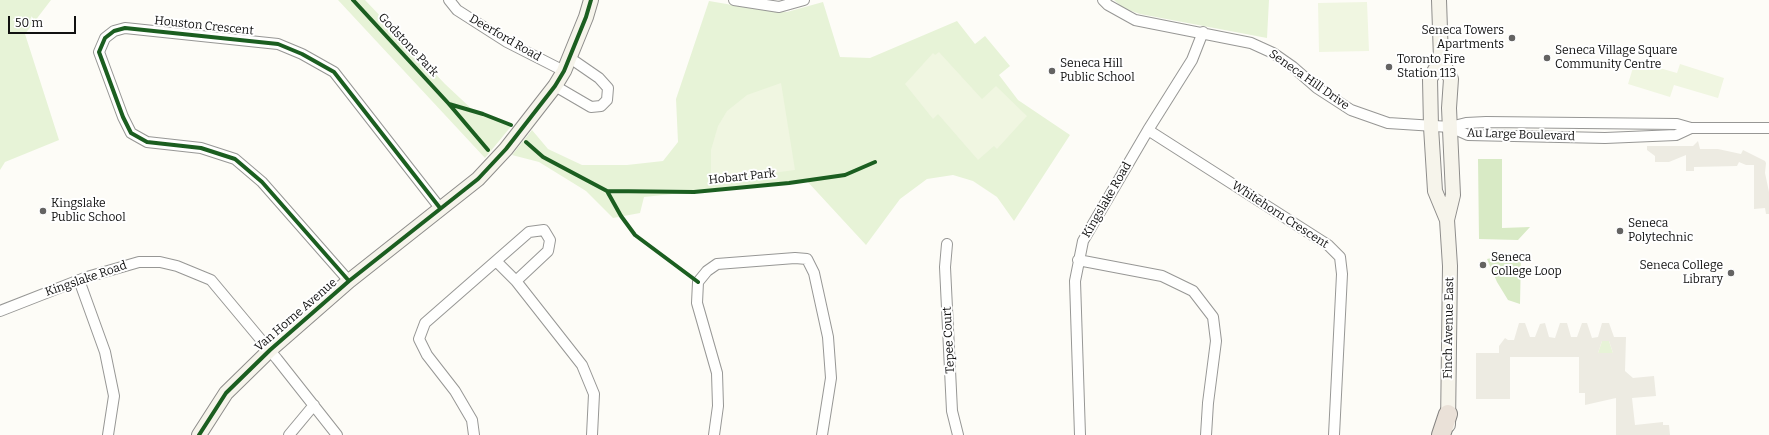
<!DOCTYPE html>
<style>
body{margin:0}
#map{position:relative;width:1769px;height:435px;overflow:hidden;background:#fdfcf7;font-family:Bitter,serif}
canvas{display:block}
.scale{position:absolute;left:8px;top:16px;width:68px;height:18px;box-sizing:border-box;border:2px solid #111;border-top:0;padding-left:5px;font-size:12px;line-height:14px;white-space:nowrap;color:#111;-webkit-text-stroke:3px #fff;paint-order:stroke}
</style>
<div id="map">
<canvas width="1769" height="435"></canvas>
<div class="scale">50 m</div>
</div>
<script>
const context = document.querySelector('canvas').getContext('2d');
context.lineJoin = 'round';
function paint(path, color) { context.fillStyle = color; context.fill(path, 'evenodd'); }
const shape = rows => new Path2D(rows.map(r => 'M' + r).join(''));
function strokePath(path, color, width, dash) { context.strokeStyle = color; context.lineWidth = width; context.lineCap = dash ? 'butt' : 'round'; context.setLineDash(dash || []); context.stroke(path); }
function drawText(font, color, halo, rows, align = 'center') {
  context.font = font + ' Bitter,serif'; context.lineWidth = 4; context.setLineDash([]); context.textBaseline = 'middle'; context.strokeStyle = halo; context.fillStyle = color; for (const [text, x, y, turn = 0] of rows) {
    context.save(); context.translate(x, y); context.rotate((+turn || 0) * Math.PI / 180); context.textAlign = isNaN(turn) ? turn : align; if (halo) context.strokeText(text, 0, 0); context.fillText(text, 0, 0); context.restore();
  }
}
const green = shape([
 [0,0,51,0,25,34,59,140,5,162,0,170],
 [338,0,365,0,445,84,476,113,513,124,485,158],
 [1114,0,1269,0,1267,38,1140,14,1123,8],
 [709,1,756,9,787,12,823,2,840,57,870,58,957,21,975,44,985,36,1010,66,999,75,1018,100,1070,135,1014,221,997,197,973,181,953,175,927,179,900,199,866,245,806,180,644,197,640,213,613,218,586,191,539,162,512,155,532,130,548,149,582,165,627,165,663,161,678,142,676,99],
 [1602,341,1609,341,1613,353,1598,353]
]);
const forest = shape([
 [1478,159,1502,159,1502,228,1530,227,1518,240,1479,239],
 [1514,253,1521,254,1520,304,1508,300,1497,282,1487,259]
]);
const pitch = shape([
 [1367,2,1369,51,1319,52,1318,3],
 [939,52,982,99,996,86,1027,116,997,149,994,146,978,160,938,114,933,119,905,84,933,53,935,55],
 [1635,61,1677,73,1680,64,1724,78,1718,98,1674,85,1670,97,1628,84],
 [781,83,795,170,711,181,711,150,718,126,727,111,747,95]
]);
const plaza = shape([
 [1698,141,1700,149,1718,149,1741,154,1743,150,1765,161,1766,163,1765,173,1769,192,1769,214,1766,214,1765,208,1754,209,1754,165,1746,165,1739,162,1737,166,1694,167,1694,171,1686,171,1686,155,1669,162,1655,162,1655,156,1647,150,1647,146,1693,146],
 [1519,323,1525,323,1530,337,1535,337,1540,324,1545,323,1549,337,1555,338,1560,323,1567,323,1571,337,1577,337,1582,323,1587,323,1592,338,1598,337,1602,323,1609,323,1614,337,1626,337,1625,371,1633,378,1654,376,1656,396,1632,398,1635,425,1663,422,1663,425,1669,425,1670,435,1616,435,1616,398,1585,405,1585,393,1579,393,1579,357,1510,357,1510,399,1476,399,1476,353,1499,353,1499,346,1505,338,1508,340,1514,340],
 [1602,341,1609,341,1613,353,1598,353]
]);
const street = shape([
 [449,0,457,10,507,42,564,71],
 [734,0,779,7,804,0],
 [1103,0,1108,5,1135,20,1251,43,1273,53,1293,67,1317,88,1351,110,1388,123,1450,127,1466,123,1486,122,1677,124,1691,128,1769,128],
 [555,86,591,107,601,106,607,100,608,88,599,78,570,58],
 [1450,127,1468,135,1605,138,1676,135,1691,128],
 [1148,130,1328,245,1340,257,1342,274,1334,435],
 [947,244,945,267,952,411,958,435],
 [1078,260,1162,276,1193,291,1213,317,1216,341,1208,403,1206,435],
 [496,261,516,281,582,365,594,394,592,435],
 [79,280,105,352,114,396,108,435],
 [349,281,262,182,235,159,201,148,147,142,131,133,123,117,99,52,105,38,114,31,125,28,278,44,302,54,334,72,440,208],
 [0,311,87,277,139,262,160,262,177,266,211,280,277,359,337,435],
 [289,435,314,405],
 [474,435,472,420,455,391,427,355,419,339,425,323,529,232,544,230,550,240,548,251,516,281],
 [714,435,718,406,717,373,697,303,698,282,707,271,717,264,795,258,807,259,814,273,828,337,831,378,822,435],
 [1080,435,1075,281,1083,241,1148,130,1192,60,1203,32]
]);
const secondary = shape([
 [1439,0,1441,59,1451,79,1449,108,1453,195,1447,220,1450,266,1448,425],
 [1441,59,1430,79,1431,127,1435,191,1447,220],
 [199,435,226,393,270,350,349,281,478,179,506,149,555,86,564,71,586,17,591,0]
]);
const highway = shape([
 [1441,435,1448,414]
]);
const cycleway = shape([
 [353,0,449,104,483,114,511,125],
 [449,104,488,150],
 [526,142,543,157,607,191,694,192,789,183,845,175,875,162],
 [607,191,621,216,635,235,698,282],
 [349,281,262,182,235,159,201,148,147,142,131,133,123,117,99,52,105,38,114,31,125,28,278,44,302,54,334,72,440,208],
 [199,435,226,393,270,350,349,281,478,179,506,149,555,86,564,71,586,17,591,0]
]);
const markers = [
 [1512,38,4,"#646362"],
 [1547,58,4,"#646362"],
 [1389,67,4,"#646362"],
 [1052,71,4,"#646362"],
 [43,211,4,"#646362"],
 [1620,231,4,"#646362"],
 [1483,265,4,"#646362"],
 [1731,273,4,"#646362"]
];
const streetNames = [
 ["Houston Crescent",204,26,6],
 ["Deerford Road",505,38,30],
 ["Godstone Park",408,45,47],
 ["Seneca Hill Drive",1309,80,35],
 ["Au Large Boulevard",1521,135,2],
 ["Hobart Park",742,177,-6],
 ["Kingslake Road",1107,200,-60],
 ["Whitehorn Crescent",1280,215,33],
 ["Kingslake Road",86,279,-19],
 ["Van Horne Avenue",296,315,-41],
 ["Finch Avenue East",1449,328,-89],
 ["Tepee Court",949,340,-93]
];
const poiNames = [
 ["Seneca Towers",1504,31,"right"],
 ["Apartments",1504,45,"right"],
 ["Seneca Village Square",1555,51],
 ["Community Centre",1555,65],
 ["Toronto Fire",1397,60],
 ["Station 113",1397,74],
 ["Seneca Hill",1060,64],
 ["Public School",1060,78],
 ["Kingslake",51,204],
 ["Public School",51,218],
 ["Seneca",1628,224],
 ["Polytechnic",1628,238],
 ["Seneca",1491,258],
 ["College Loop",1491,272],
 ["Seneca College",1723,266,"right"],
 ["Library",1723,280,"right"]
];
paint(green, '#e7f3d7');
paint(forest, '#d8eac5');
paint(pitch, '#f0f6e1');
paint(plaza, '#edebe2');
strokePath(street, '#979795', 12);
strokePath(secondary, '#8e8d8b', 16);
strokePath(highway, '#858482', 20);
strokePath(street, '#fffffe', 10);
strokePath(secondary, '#f6f4eb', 14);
strokePath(highway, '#eae1d8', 18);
strokePath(cycleway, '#1b5e20', 4);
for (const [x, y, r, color] of markers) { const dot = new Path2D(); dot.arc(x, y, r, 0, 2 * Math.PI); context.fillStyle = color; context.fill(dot); strokePath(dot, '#fff', 1.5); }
drawText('12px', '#111', '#fff', streetNames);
drawText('12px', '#111', '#fff', poiNames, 'left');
</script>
